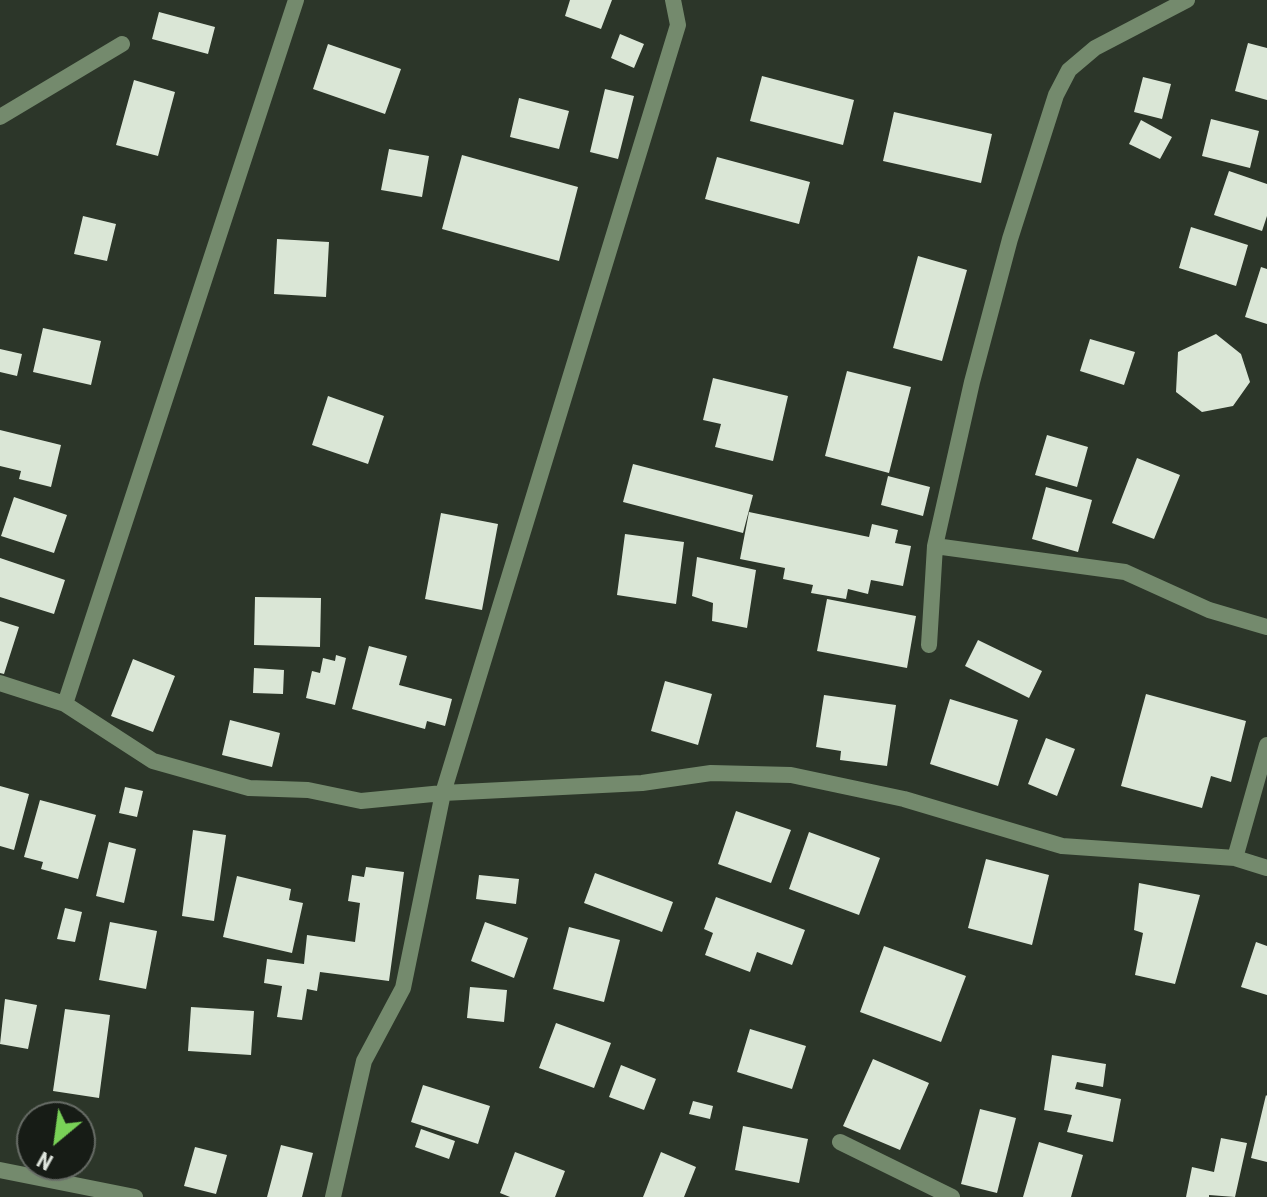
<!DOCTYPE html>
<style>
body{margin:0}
#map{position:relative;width:1267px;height:1197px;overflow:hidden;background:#2c3629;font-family:"Roboto Condensed",sans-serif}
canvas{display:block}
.north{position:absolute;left:16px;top:1101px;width:80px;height:80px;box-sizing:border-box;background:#171c16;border:2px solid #676c66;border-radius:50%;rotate:209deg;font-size:22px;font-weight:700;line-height:32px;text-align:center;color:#dfe5dd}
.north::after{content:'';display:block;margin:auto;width:28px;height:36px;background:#79d157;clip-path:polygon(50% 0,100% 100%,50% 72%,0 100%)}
</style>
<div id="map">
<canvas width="1267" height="1197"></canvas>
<div class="north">N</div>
</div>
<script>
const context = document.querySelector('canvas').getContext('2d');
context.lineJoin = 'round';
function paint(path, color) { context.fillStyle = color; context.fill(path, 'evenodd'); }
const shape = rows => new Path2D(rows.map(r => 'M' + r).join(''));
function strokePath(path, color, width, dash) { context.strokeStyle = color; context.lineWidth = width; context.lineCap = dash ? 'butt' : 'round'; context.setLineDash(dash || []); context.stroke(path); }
const building = shape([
 [570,0,612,0,601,29,565,16],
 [159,12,215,27,208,54,152,39],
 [620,34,644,44,634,68,611,58],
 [1248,43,1267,48,1267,100,1235,91],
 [328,44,401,69,385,114,313,89],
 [762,76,854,100,843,145,750,121],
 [1143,77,1171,84,1162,119,1134,112],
 [134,80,175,92,158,156,116,145],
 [605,89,634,96,618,159,590,152],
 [519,98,569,111,559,149,510,137],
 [894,112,992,134,981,183,883,161],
 [1211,119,1259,131,1250,168,1202,156],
 [1141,120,1172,137,1160,159,1129,144],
 [389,149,429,156,422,197,381,190],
 [462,155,578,187,559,261,442,229],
 [717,157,810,182,799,224,705,199],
 [1229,171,1267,184,1267,216,1262,231,1214,215],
 [83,216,116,224,107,261,74,254],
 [1191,227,1248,245,1236,286,1179,268],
 [277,239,329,242,326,297,274,294],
 [918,256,967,270,942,361,893,348],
 [1261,267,1267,269,1267,324,1245,317],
 [43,328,101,341,91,385,33,372],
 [1216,334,1241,354,1250,382,1233,406,1202,412,1176,392,1178,352],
 [1090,339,1135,352,1124,385,1080,371],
 [0,349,22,354,17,376,0,372],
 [847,371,911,387,889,473,825,456],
 [713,378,788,396,773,461,715,447,721,424,703,420],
 [328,396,384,416,368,464,312,445],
 [0,430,61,445,51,487,19,479,21,471,0,466],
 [1047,435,1088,447,1077,487,1035,475],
 [1137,458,1180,475,1154,539,1112,523],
 [633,464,753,495,743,533,623,502],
 [888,476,930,487,923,516,881,505],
 [1046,487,1092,500,1078,552,1032,539],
 [14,497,67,515,54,553,1,536],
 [749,512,869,537,872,524,898,530,895,543,911,546,903,586,871,580,868,594,848,589,846,599,811,593,813,585,783,579,785,568,740,559],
 [441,513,498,524,482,610,425,599],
 [625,534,684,542,676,604,617,595],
 [697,557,756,570,747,628,712,621,713,603,692,596],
 [0,558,65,580,54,614,0,597],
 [255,597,321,598,320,647,254,645],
 [827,599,916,616,907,668,817,651],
 [0,621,19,627,4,674,0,673],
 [978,640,1042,671,1029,698,965,666],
 [369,646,407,656,399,685,452,699,445,726,427,721,425,729,352,709],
 [336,655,346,658,335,705,306,698,312,671,320,673,323,658,335,661],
 [133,659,175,676,153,732,111,716],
 [254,668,284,670,283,694,253,693],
 [665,681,712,694,698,745,651,731],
 [1146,694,1246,721,1231,782,1211,776,1202,808,1121,786],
 [824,695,896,705,887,766,840,760,841,751,816,747],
 [950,699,1018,720,998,786,930,764],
 [230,720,280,733,272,767,222,755],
 [1046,738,1075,749,1057,796,1028,784],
 [0,786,29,794,14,850,0,846],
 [125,787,143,791,137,817,119,813],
 [40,800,96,815,78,879,41,869,43,862,24,857],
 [736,811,791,830,771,883,718,864],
 [193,830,226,835,214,921,182,916],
 [809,832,880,858,859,915,789,889],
 [109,842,136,849,124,903,96,896],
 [986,859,1049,875,1032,945,968,928],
 [366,867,404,872,389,981,320,972,317,991,307,989,302,1020,277,1017,282,986,264,983,267,959,304,964,307,935,355,942,360,903,348,901,352,875,364,877],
 [595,873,673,902,662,932,584,903],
 [479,875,519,879,516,904,476,899],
 [237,876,291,889,289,900,303,903,292,953,223,937],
 [1139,883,1200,895,1175,984,1135,975,1143,933,1134,930],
 [716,897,805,930,792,965,757,952,750,972,705,955,713,933,704,929],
 [65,908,82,912,75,942,57,939],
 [110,922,157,931,146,989,99,980],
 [485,922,528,938,514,978,471,961],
 [569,927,620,940,604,1002,553,989],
 [1256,942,1267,946,1267,995,1241,987],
 [884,946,966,976,941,1042,860,1012],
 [470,987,507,990,504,1022,467,1018],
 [5,999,37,1005,28,1049,0,1044],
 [191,1007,254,1011,251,1055,188,1051],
 [65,1009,110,1015,99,1098,53,1091],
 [556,1023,611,1043,594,1088,539,1068],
 [750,1029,806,1046,792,1089,737,1072],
 [1052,1055,1106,1064,1103,1087,1077,1082,1075,1089,1121,1099,1113,1142,1067,1132,1072,1115,1044,1110],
 [873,1059,929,1083,900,1150,843,1126],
 [621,1065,656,1079,644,1110,609,1097],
 [423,1085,490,1106,478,1144,411,1122],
 [1266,1095,1267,1096,1267,1162,1251,1158],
 [693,1101,713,1106,710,1119,689,1114],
 [980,1109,1016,1118,997,1193,961,1184],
 [743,1126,808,1139,799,1183,735,1170],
 [421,1129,455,1141,449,1159,415,1147],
 [1221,1138,1247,1143,1235,1197,1209,1195,1209,1197,1186,1197,1192,1167,1214,1172],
 [1039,1142,1083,1155,1071,1197,1023,1197],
 [281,1145,313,1153,302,1197,267,1197],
 [195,1147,227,1155,216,1194,184,1186],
 [515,1152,565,1171,555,1197,510,1197,500,1193],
 [661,1152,696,1167,684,1197,643,1197]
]);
const minor = shape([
 [0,117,122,44],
 [935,546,972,382,1010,239,1056,95,1069,70,1095,48,1187,0],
 [929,645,935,546,1125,572,1209,610,1267,627],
 [0,683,65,704,153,761,249,788,308,790,361,801,443,793,642,783,711,773,791,775,904,799,1062,846,1235,858,1267,868],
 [65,704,296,0],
 [1235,858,1267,745],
 [840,1142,952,1197],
 [333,1197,364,1061,403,988,443,793,678,25,673,0]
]);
const tertiary = shape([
 [0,1170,135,1197]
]);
paint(building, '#dae6d6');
strokePath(minor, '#748a6d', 16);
strokePath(tertiary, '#748a6d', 16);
</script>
